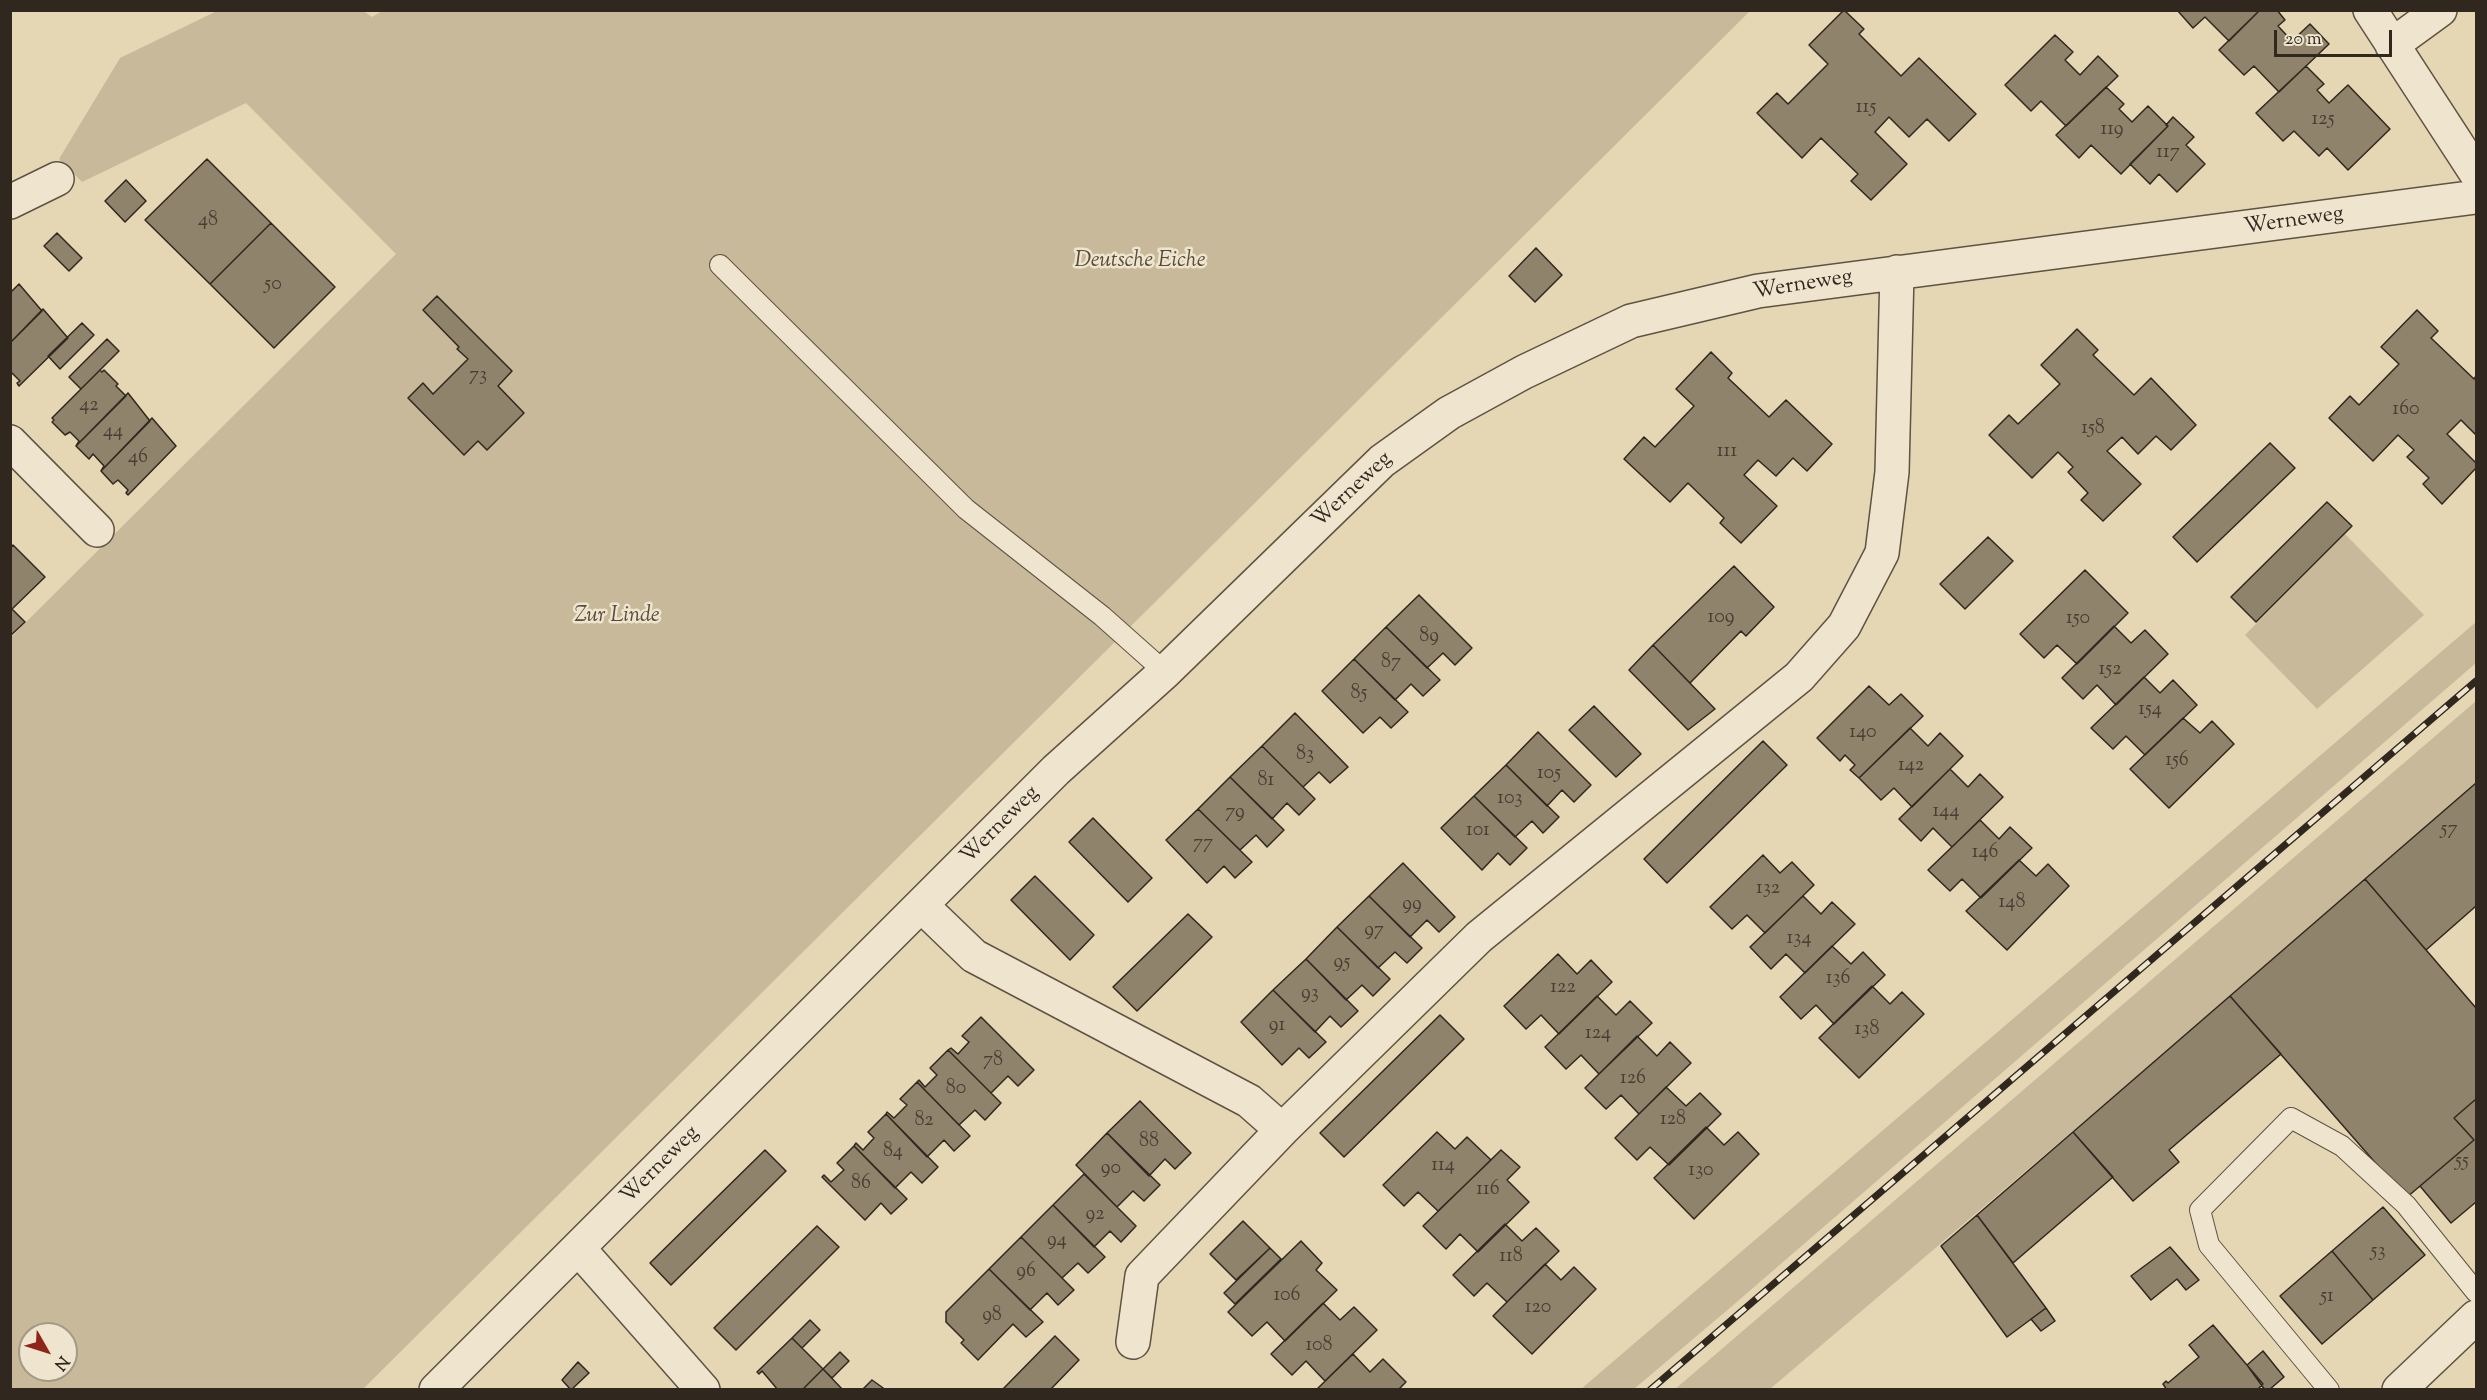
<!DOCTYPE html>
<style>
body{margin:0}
#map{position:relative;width:2487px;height:1400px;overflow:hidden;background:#e6d7b4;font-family:"Sorts Mill Goudy",serif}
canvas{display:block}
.frame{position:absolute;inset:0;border:12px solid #30271e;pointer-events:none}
.north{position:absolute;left:18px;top:1322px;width:60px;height:60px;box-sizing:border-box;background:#efe5ce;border:2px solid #a39988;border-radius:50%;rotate:129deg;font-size:16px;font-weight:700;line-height:24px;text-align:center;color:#30271e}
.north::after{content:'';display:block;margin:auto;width:21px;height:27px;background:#8f2418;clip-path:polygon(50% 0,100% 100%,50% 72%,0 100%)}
.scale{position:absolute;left:2274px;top:30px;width:118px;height:27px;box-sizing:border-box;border:3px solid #30271e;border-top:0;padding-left:8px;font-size:18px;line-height:21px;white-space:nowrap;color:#30271e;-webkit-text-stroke:4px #efe5ce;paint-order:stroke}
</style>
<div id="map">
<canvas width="2487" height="1400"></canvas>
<div class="frame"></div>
<div class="north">N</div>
<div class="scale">20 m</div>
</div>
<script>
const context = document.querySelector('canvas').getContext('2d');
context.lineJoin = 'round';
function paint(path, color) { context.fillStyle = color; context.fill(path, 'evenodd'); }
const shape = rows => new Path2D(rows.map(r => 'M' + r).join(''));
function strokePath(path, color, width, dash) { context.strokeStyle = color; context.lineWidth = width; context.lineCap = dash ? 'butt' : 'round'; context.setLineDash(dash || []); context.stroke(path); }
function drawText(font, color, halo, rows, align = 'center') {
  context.font = font + ' "Sorts Mill Goudy",serif'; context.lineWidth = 5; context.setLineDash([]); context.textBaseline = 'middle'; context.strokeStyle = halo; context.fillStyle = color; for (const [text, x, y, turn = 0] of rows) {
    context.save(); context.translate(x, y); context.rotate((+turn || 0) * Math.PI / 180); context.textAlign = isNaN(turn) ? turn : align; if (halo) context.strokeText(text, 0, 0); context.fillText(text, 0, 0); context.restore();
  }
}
const green = shape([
 [219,10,362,10,372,17,384,10,1750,11,363,1389,11,1390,11,637,396,254,246,103,82,182,59,159,120,58],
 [30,1334,66,1334,66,1370,30,1370],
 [2345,534,2424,615,2317,709,2245,635],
 [2476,622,2476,663,1731,1307,1634,1389,1581,1389],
 [2476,701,2476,783,2230,997,1770,1389,1674,1390]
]);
const building = shape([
 [1844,10,1864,29,1859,34,1901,76,1919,58,1976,114,1949,141,1927,119,1909,137,1889,117,1875,132,1907,164,1871,200,1851,181,1858,174,1821,138,1802,158,1757,113,1777,93,1788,104,1828,64,1809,45,1844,10],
 [2177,10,2260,10,2229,41,2205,17,2193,28,2177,10],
 [2260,10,2277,10,2285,20,2278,26,2292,41,2310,24,2329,44,2279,92,2254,66,2244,75,2219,50,2260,10],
 [2055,35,2073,52,2065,60,2080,75,2098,56,2118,76,2066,126,2041,101,2031,111,2005,85,2055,35],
 [2306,66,2324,84,2317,90,2329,103,2348,85,2390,129,2348,170,2327,148,2319,156,2294,131,2283,141,2256,113,2306,66],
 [2106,87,2124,104,2119,109,2132,122,2148,106,2168,126,2121,174,2091,145,2079,158,2056,135,2106,87],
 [2173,117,2194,137,2186,145,2205,164,2177,192,2159,174,2150,184,2130,164,2168,126,2166,125,2173,117],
 [207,159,271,223,210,284,145,220,207,159],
 [126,180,146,201,125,222,105,201,126,180],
 [271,223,335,287,274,348,210,284,271,223],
 [57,233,82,258,69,271,44,246,57,233],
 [1536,248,1562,275,1535,302,1509,276,1536,248],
 [19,284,42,311,10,343,10,293,19,284],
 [437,296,512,371,498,386,524,413,487,450,478,441,464,455,408,398,423,383,433,394,468,359,457,349,459,347,423,310,437,296],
 [43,309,68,338,19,386,17,383,20,381,10,371,10,343,43,309],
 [2417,310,2438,331,2431,338,2474,379,2476,376,2476,435,2461,420,2447,434,2476,463,2476,468,2442,504,2423,484,2429,478,2407,457,2414,450,2398,435,2373,461,2329,418,2350,396,2359,405,2399,364,2381,347,2417,310],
 [82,323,94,335,60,369,48,356,82,323],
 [2077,329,2098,350,2093,355,2134,395,2151,378,2196,425,2171,450,2156,436,2138,454,2122,437,2107,451,2141,484,2103,521,2081,500,2088,493,2068,472,2073,467,2058,452,2032,478,1989,435,2009,415,2018,424,2060,384,2041,365,2077,329],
 [107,339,119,351,81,389,69,377,107,339],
 [1711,352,1732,373,1728,378,1769,417,1786,400,1832,444,1807,471,1793,458,1776,476,1758,460,1744,475,1777,506,1741,543,1720,523,1724,518,1688,483,1670,502,1624,459,1644,437,1655,447,1694,406,1676,389,1711,352],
 [100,370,102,372,104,370,118,384,116,386,126,396,76,446,79,441,70,432,65,435,52,422,54,420,52,418,100,370],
 [128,393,150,421,101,471,104,466,93,454,89,459,76,446,128,393],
 [152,418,176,446,128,495,126,493,128,490,118,480,113,484,101,471,152,418],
 [2270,443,2295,468,2197,562,2173,537,2270,443],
 [2327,502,2352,526,2256,622,2231,597,2327,502],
 [1988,537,2013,561,1965,609,1940,584,1988,537],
 [13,545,45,577,10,611,10,548,13,545],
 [1734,566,1774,607,1746,636,1741,631,1690,683,1653,645,1734,566],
 [2085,570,2128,613,2077,664,2057,645,2044,658,2020,634,2085,570],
 [1419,595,1472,648,1455,665,1443,653,1427,668,1386,627,1419,595],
 [12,609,25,622,10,636,10,611,12,609],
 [2114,626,2131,643,2145,630,2168,654,2116,705,2097,685,2083,699,2062,678,2114,626],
 [1386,627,1440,680,1423,696,1411,684,1395,700,1354,659,1386,627],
 [1653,645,1715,709,1688,730,1629,670,1653,645],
 [1354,659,1408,712,1391,728,1380,717,1363,733,1322,691,1354,659],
 [2144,677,2160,693,2173,680,2197,705,2145,755,2126,736,2113,749,2091,728,2144,677],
 [1869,686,1889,705,1901,694,1923,716,1859,778,1850,770,1855,765,1845,755,1840,761,1817,738,1869,686],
 [1594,706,1641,754,1616,777,1569,730,1594,706],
 [1295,713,1348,767,1330,783,1319,772,1303,787,1262,746,1295,713],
 [2183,718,2200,733,2212,721,2234,744,2169,808,2130,769,2183,718],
 [1910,728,1928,746,1940,733,1963,756,1912,807,1894,788,1881,800,1859,778,1910,728],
 [1538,732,1591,785,1574,802,1562,790,1547,806,1506,765,1538,732],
 [1763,741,1787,765,1667,883,1644,859,1763,741],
 [1262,746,1315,799,1299,815,1287,803,1272,819,1230,777,1262,746],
 [1506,765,1559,817,1543,833,1532,821,1515,837,1474,796,1506,765],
 [1950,769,1968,787,1980,774,2003,797,1952,847,1933,828,1921,841,1899,819,1950,769],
 [1230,777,1284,830,1267,847,1256,835,1240,850,1198,809,1230,777],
 [2476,783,2476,906,2426,950,2365,879,2476,783],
 [1474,796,1527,848,1510,865,1498,853,1482,870,1441,828,1474,796],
 [1198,809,1252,862,1235,878,1224,866,1207,883,1166,840,1198,809],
 [1093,818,1152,878,1128,902,1069,842,1093,818],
 [1980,820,1999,839,2010,827,2032,848,1981,898,1962,879,1950,891,1928,870,1980,820],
 [1763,855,1780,873,1792,862,1814,885,1765,933,1747,915,1732,929,1710,907,1763,855],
 [2019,860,2036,876,2048,864,2069,886,2007,950,1966,911,2019,860],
 [1403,863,1455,917,1439,932,1427,920,1410,937,1369,896,1403,863],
 [1035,876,1094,935,1070,960,1011,900,1035,876],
 [2365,879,2476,1008,2476,1099,2454,1118,2474,1140,2406,1198,2230,996,2365,879],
 [1369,896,1422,948,1407,963,1395,952,1378,968,1337,927,1369,896],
 [1803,896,1821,914,1832,902,1855,924,1805,973,1786,954,1771,969,1750,947,1803,896],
 [1188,914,1212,937,1137,1011,1113,987,1188,914],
 [1337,927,1390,979,1373,996,1362,985,1346,1000,1306,959,1337,927],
 [1832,946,1851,964,1863,952,1885,975,1834,1024,1816,1005,1801,1019,1780,997,1832,946],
 [1558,954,1577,974,1591,960,1612,982,1559,1034,1541,1015,1526,1029,1504,1006,1558,954],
 [1306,959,1358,1011,1341,1027,1330,1016,1315,1032,1273,990,1306,959],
 [1872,986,1890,1004,1902,992,1924,1014,1859,1078,1819,1038,1872,986],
 [1273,990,1326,1042,1309,1058,1299,1048,1282,1065,1241,1022,1273,990],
 [1597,996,1616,1015,1630,1001,1652,1023,1599,1074,1581,1055,1566,1069,1545,1047,1597,996],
 [2230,996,2281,1054,2169,1150,2179,1162,2133,1201,2073,1132,2230,996],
 [1440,1015,1464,1039,1344,1157,1320,1133,1440,1015],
 [981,1017,1034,1070,1018,1086,1008,1076,991,1093,948,1050,951,1048,958,1054,969,1042,962,1036,981,1017],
 [1637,1036,1657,1056,1670,1042,1691,1063,1639,1114,1621,1095,1606,1109,1585,1088,1637,1036],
 [948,1050,1001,1103,985,1120,975,1110,959,1125,917,1082,919,1080,925,1087,937,1075,930,1068,948,1050],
 [917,1082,970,1136,954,1151,944,1140,927,1157,886,1114,887,1112,894,1118,907,1105,900,1099,917,1082],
 [1666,1087,1686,1106,1700,1093,1721,1114,1669,1165,1650,1147,1637,1160,1615,1138,1666,1087],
 [2476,1099,2476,1202,2451,1223,2420,1186,2474,1140,2454,1118,2476,1099],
 [1140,1101,1191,1153,1175,1169,1165,1159,1149,1176,1107,1133,1140,1101],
 [886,1114,938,1167,922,1183,911,1172,895,1188,854,1146,856,1143,863,1150,874,1138,868,1132,886,1114],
 [1706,1127,1724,1145,1738,1132,1759,1154,1694,1219,1654,1178,1706,1127],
 [1437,1132,1455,1149,1467,1137,1491,1160,1438,1211,1418,1192,1404,1206,1383,1185,1437,1132],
 [2073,1132,2113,1177,2013,1263,1977,1215,2073,1132],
 [1107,1133,1160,1185,1144,1201,1133,1191,1117,1207,1076,1165,1107,1133],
 [854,1146,907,1199,891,1214,881,1203,865,1220,822,1177,824,1175,831,1182,844,1170,837,1163,854,1146],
 [765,1150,786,1171,671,1285,650,1263,765,1150],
 [1501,1150,1520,1167,1507,1180,1529,1202,1478,1252,1460,1234,1446,1249,1423,1226,1501,1150],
 [1084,1174,1136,1226,1121,1242,1110,1231,1094,1247,1053,1205,1084,1174],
 [1053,1205,1105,1257,1088,1273,1078,1263,1062,1278,1021,1237,1053,1205],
 [2383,1207,2425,1255,2373,1300,2332,1251,2383,1207],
 [1977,1215,2046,1308,2007,1337,1941,1246,1977,1215],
 [1243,1221,1270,1248,1236,1280,1210,1254,1243,1221],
 [1505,1224,1522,1241,1536,1228,1559,1251,1507,1302,1487,1283,1474,1296,1453,1275,1505,1224],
 [817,1226,839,1247,736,1350,714,1328,817,1226],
 [1021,1237,1074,1290,1058,1305,1047,1293,1030,1310,989,1269,1021,1237],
 [1301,1241,1322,1263,1316,1270,1337,1290,1285,1341,1267,1322,1252,1336,1228,1312,1301,1241],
 [2170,1247,2199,1280,2186,1290,2177,1279,2151,1300,2131,1276,2170,1247],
 [1270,1248,1281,1259,1235,1304,1224,1293,1270,1248],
 [2332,1251,2373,1300,2322,1344,2280,1296,2332,1251],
 [1545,1264,1561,1280,1574,1267,1596,1289,1532,1354,1493,1316,1545,1264],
 [989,1269,1043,1322,1026,1337,1013,1324,978,1360,961,1343,964,1340,946,1322,946,1312,989,1269],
 [1323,1303,1340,1320,1354,1307,1377,1330,1325,1381,1306,1361,1292,1375,1271,1354,1323,1303],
 [2046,1308,2055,1321,2041,1331,2031,1319,2046,1308],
 [810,1320,820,1330,802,1348,792,1338,810,1320],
 [2213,1325,2263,1384,2257,1390,2167,1390,2163,1384,2166,1381,2168,1383,2199,1357,2189,1345,2213,1325],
 [1055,1336,1079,1360,1050,1390,1002,1390,1055,1336],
 [792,1338,823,1369,802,1390,778,1390,762,1371,759,1374,757,1372,792,1338],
 [2263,1351,2284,1377,2269,1390,2265,1390,2247,1365,2263,1351],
 [840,1352,849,1361,832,1378,823,1369,840,1352],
 [1353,1354,1370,1372,1383,1359,1406,1382,1398,1390,1316,1390,1353,1354],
 [578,1362,589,1373,571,1390,562,1380,578,1362],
 [823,1369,843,1390,802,1390,823,1369],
 [872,1380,886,1390,862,1390,872,1380]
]);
const service = shape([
 [720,265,966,509,1102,616,1165,672],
 [2329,1390,2209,1245,2200,1210,2291,1118,2342,1146,2406,1205,2476,1292]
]);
const minor = shape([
 [2370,10,2476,173],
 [2392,45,2440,10],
 [10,202,57,179],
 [10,442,97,530],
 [922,906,974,956,1249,1101,1282,1130],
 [578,1248,703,1390],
 [1133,1342,1142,1276,1282,1130,1479,937,1799,677,1844,626,1882,553,1892,472,1897,272],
 [436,1390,1056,770,1165,672,1382,461,1449,413,1524,372,1631,321,1758,291,2476,197],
 [2399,1390,2476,1317]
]);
const rail = shape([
 [1650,1390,2476,681]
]);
const numberNames = [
 ["115",1866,109],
 ["125",2323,121],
 ["119",2112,131],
 ["117",2168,154],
 ["48",208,222],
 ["50",273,286],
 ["73",478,377],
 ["42",89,407],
 ["160",2406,411],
 ["158",2093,430],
 ["44",113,433],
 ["111",1727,453],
 ["46",138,459],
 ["109",1721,619],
 ["150",2078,620],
 ["89",1429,638],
 ["87",1391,664],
 ["152",2110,671],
 ["85",1359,695],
 ["154",2150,711],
 ["140",1863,734],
 ["83",1305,756],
 ["156",2177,762],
 ["142",1911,767],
 ["105",1549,775],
 ["81",1266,782],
 ["103",1510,800],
 ["144",1946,813],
 ["79",1235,814],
 ["57",2449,831],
 ["101",1478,832],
 ["77",1203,845],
 ["146",1985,854],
 ["132",1768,890],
 ["148",2012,904],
 ["99",1412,906],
 ["97",1374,932],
 ["134",1799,940],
 ["95",1342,964],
 ["136",1838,980],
 ["122",1563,989],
 ["93",1310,995],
 ["91",1277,1027],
 ["138",1867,1031],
 ["124",1598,1035],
 ["78",993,1062],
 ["126",1633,1080],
 ["80",956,1090],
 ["128",1673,1121],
 ["82",924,1122],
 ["88",1149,1143],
 ["84",893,1153],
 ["55",2462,1163],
 ["114",1443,1167],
 ["90",1111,1170],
 ["130",1701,1172],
 ["86",861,1185],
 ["116",1488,1191],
 ["92",1095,1216],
 ["94",1057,1242],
 ["53",2378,1253],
 ["118",1511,1258],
 ["96",1026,1273],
 ["106",1287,1297],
 ["51",2327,1298],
 ["120",1538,1309],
 ["98",992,1317],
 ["108",1319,1347]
];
const streetNames = [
 ["Werneweg",2294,222,-8],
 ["Werneweg",1803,286,-9],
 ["Werneweg",1353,491,-43],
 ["Werneweg",1001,826,-45],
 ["Werneweg",661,1166,-45]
];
const parkNames = [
 ["Deutsche Eiche",1140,262],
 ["Zur Linde",617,617]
];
paint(green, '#c7b99a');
paint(building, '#8f836c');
strokePath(building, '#30271e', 1.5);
strokePath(service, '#5e5344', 22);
strokePath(minor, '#5e5344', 36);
strokePath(service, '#efe5ce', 20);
strokePath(minor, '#efe5ce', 33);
strokePath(rail, '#30271e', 7);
strokePath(rail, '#efe5ce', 4.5, [14]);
drawText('20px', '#483e32', null, numberNames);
drawText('22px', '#30271e', '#efe5ce', streetNames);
drawText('italic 22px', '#564c3d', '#efe5ce', parkNames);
</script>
